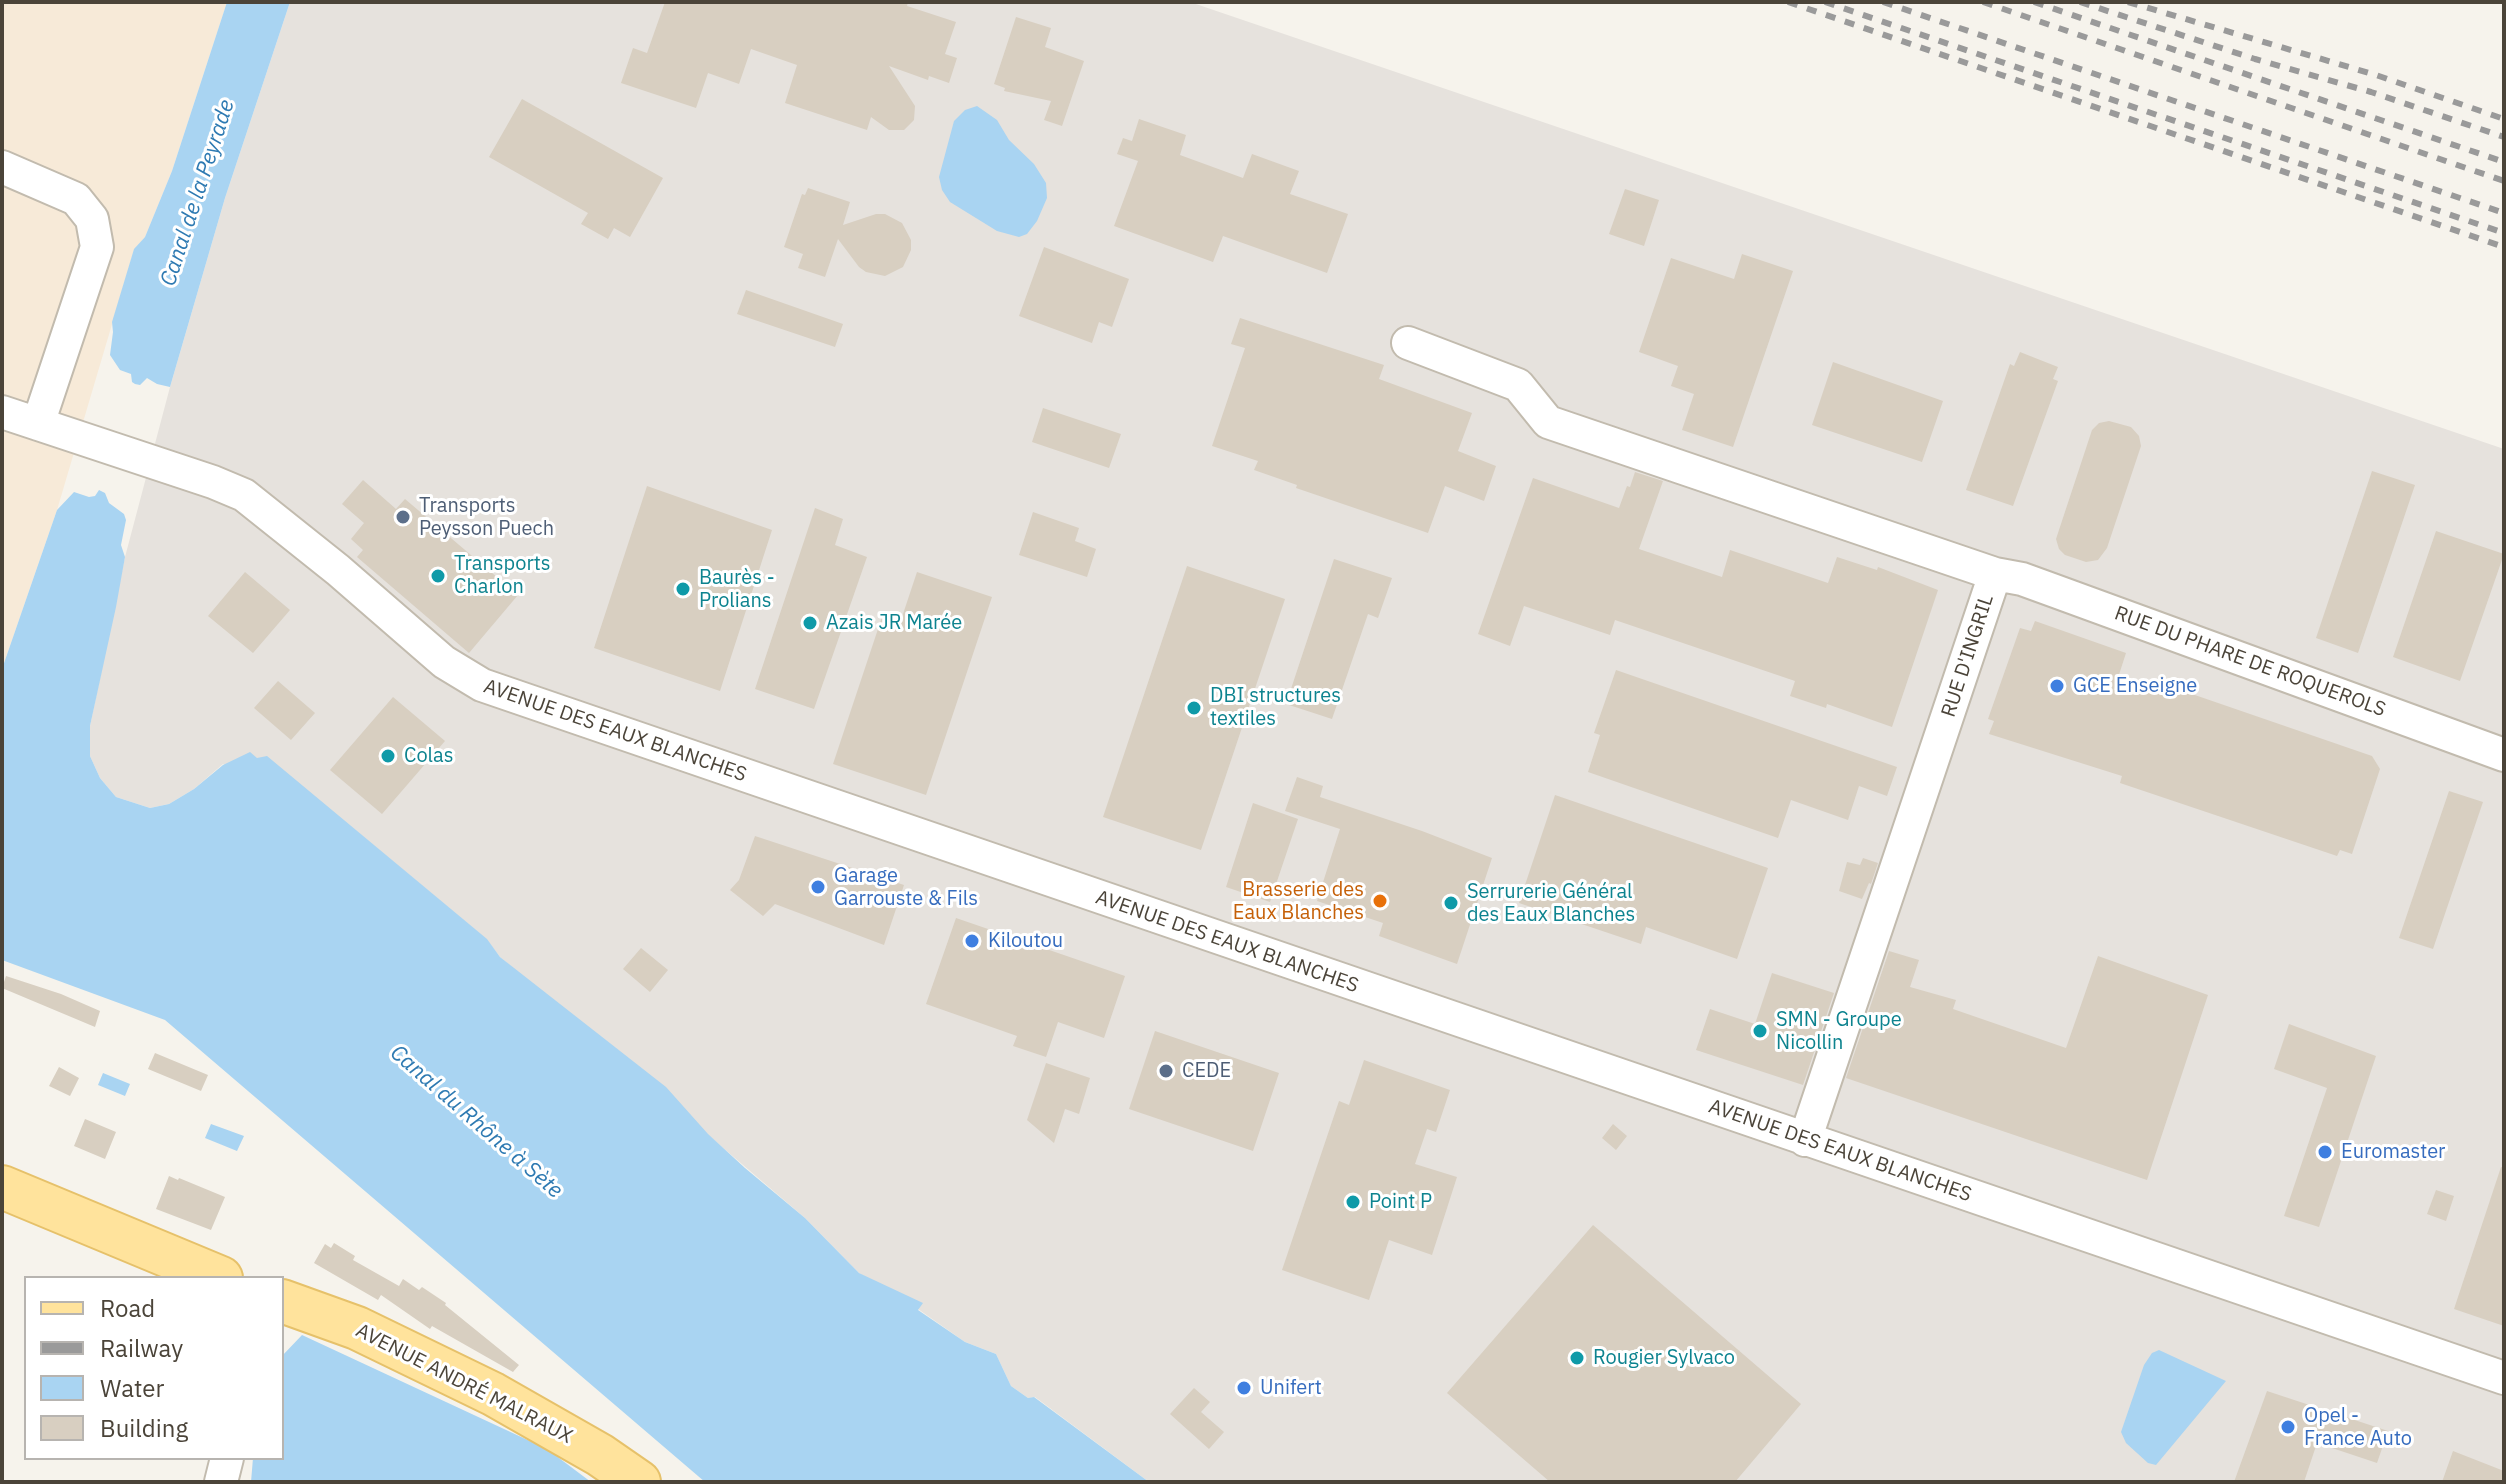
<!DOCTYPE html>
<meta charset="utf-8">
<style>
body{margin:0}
#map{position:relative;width:2506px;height:1484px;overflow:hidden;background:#f6f3ec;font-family:"IBM Plex Sans",sans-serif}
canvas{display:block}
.frame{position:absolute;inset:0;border:4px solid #4b4439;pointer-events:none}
.legend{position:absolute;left:24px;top:1276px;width:260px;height:184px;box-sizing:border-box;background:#fff;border:2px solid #b7b4b0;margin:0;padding:10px 14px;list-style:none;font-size:24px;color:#4b4439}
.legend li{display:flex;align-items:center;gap:16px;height:40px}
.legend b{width:40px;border:2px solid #b7b4b0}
</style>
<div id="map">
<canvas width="2506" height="1484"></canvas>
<div class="frame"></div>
<ul class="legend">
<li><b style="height:10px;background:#ffe39c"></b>Road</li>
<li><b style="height:10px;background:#9a9a9a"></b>Railway</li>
<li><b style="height:22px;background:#a9d4f2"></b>Water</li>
<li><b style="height:22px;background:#d8cfc1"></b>Building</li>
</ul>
</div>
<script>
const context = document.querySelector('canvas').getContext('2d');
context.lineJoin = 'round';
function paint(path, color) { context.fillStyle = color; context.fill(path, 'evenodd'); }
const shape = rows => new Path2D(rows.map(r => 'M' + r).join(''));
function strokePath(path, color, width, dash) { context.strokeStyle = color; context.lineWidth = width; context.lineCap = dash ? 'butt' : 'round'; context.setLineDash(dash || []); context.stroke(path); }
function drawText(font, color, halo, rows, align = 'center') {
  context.font = font + ' "IBM Plex Sans",sans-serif'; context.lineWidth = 6; context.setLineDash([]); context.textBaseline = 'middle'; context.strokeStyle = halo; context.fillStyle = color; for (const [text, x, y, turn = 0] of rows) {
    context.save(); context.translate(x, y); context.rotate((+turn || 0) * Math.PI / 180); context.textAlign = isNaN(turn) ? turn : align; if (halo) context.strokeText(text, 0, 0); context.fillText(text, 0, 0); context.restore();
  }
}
const commercial = shape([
 [2,2,227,2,172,171,145,237,134,250,57,510,2,669]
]);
const industrial = shape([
 [290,2,1190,2,2504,449,2504,1482,1149,1482,1035,1397,1028,1398,1011,1386,996,1354,965,1342,918,1309,859,1273,805,1218,500,957,486,939,350,826,223,764,194,789,169,804,150,808,116,797,100,778,90,756,90,726,125,557,170,387,225,198]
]);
const water = shape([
 [227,2,290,2,225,198,170,387,157,384,147,378,140,385,135,384,132,382,131,374,120,370,110,355,113,332,112,322,134,249,145,237,172,171],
 [977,106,997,120,1009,140,1034,164,1046,183,1047,198,1037,221,1027,234,1019,237,997,231,950,202,942,190,939,177,954,121,965,110],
 [99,490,105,493,109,503,124,514,126,520,121,545,125,557,116,607,90,726,90,756,100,778,116,797,150,808,169,804,194,789,223,765,250,752,257,758,267,756,487,939,500,957,666,1087,708,1134,745,1168,805,1218,859,1273,923,1303,918,1310,965,1342,996,1354,1011,1386,1028,1398,1034,1397,1149,1482,705,1482,165,1020,2,960,2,669,57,510,74,492,89,497,95,496],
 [103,1073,130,1084,125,1096,98,1085],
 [211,1124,244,1136,237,1151,205,1138],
 [302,1335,547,1449,591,1482,251,1482,253,1458,282,1458,282,1356],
 [2159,1350,2226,1381,2156,1465,2148,1463,2126,1443,2121,1432,2144,1365,2152,1353]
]);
const building = shape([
 [665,2,908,2,907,6,956,22,945,54,957,58,949,83,929,76,928,80,889,66,915,106,914,120,904,130,889,130,871,117,867,130,785,103,797,65,751,49,739,84,708,73,696,108,621,83,633,48,647,53],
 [1016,17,1051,28,1045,47,1084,61,1062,126,1044,120,1051,101,1004,91,1005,88,994,84],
 [522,99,663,178,630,237,614,228,608,239,581,224,588,213,489,157],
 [1139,119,1186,135,1180,155,1243,178,1252,154,1299,171,1290,194,1348,214,1327,273,1223,236,1213,262,1114,226,1138,161,1117,154,1123,138,1132,141],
 [808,188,850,202,843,225,876,214,885,214,902,223,911,240,911,250,903,267,885,276,866,272,859,267,838,239,825,277,798,268,803,254,784,247,802,194,805,195],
 [1625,189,1659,200,1644,246,1609,234],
 [1044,247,1129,279,1112,327,1099,322,1092,343,1019,316],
 [1742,254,1793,271,1733,447,1682,430,1694,394,1671,386,1678,366,1639,352,1671,258,1734,279],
 [746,290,843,324,835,347,737,314],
 [1240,318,1384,365,1379,379,1472,413,1458,451,1496,466,1484,501,1445,486,1428,533,1296,488,1297,485,1254,470,1258,461,1212,446,1245,348,1231,344],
 [2020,352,2058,367,2053,379,2058,381,2013,506,1966,490,2010,364,2014,366],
 [1833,362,1943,401,1922,462,1812,425],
 [1043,408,1121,434,1109,468,1032,442],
 [2109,421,2131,427,2139,436,2141,446,2107,548,2098,560,2086,562,2065,555,2059,549,2056,539,2092,430,2099,423],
 [2372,471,2415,485,2358,653,2316,638],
 [1635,472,1663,481,1639,549,1722,577,1730,550,1828,583,1837,557,1877,570,1878,567,1938,590,1892,727,1827,704,1826,708,1790,696,1795,681,1615,620,1610,635,1524,606,1510,646,1478,634,1533,478,1619,508,1627,486,1630,487],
 [363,480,396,509,405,499,518,595,469,653,357,557,363,550,351,539,364,523,342,504],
 [647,486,772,530,720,691,594,648],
 [815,508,843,519,835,545,867,557,814,709,755,689],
 [1033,512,1079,528,1075,541,1096,549,1087,577,1019,555],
 [2436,531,2504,554,2460,681,2393,657],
 [1334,559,1392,578,1378,618,1368,614,1332,719,1286,704],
 [1187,566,1285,599,1201,850,1103,817],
 [245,572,290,610,253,653,208,616],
 [917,572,992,597,926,795,833,764,884,611,902,617],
 [2035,621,2126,653,2114,690,2160,683,2372,756,2380,769,2352,854,2340,850,2337,856,2120,783,2122,776,1989,734,1994,721,1988,719,2020,628,2031,631],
 [1616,670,1897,767,1887,796,1859,786,1848,820,1791,800,1778,838,1588,772,1600,735,1594,733],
 [278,681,315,713,291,740,254,708],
 [393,697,445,741,382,814,330,770],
 [1297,777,1323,786,1320,797,1422,831,1492,858,1457,964,1379,936,1383,923,1317,901,1340,829,1285,811],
 [2449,791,2483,802,2433,949,2399,938],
 [1555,795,1768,868,1737,959,1646,927,1641,944,1519,903],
 [1253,803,1298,819,1270,902,1226,887],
 [755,836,904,885,884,945,775,904,763,916,730,890,739,880],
 [1863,858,1878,863,1871,884,1869,883,1862,899,1839,891,1847,862,1860,865],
 [956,918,1125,976,1104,1038,1058,1022,1046,1057,1013,1046,1017,1036,926,1004],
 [641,948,668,970,650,992,623,969],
 [1889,951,1919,960,1910,987,1956,1000,1953,1009,2066,1048,2098,956,2208,995,2147,1180,1846,1078],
 [1772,973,1834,993,1803,1085,1696,1050,1710,1009,1755,1024],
 [6,976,61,994,100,1011,95,1027,2,988],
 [2289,1024,2376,1056,2319,1227,2284,1216,2327,1088,2274,1069],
 [1155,1031,1279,1073,1253,1151,1129,1109],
 [155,1053,208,1075,201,1091,148,1069],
 [1364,1060,1450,1090,1436,1132,1427,1129,1415,1164,1457,1177,1432,1255,1389,1240,1369,1300,1282,1270,1339,1101,1349,1105],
 [1046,1063,1090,1078,1079,1114,1065,1109,1054,1143,1027,1120],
 [59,1067,79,1078,70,1096,49,1086],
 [85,1119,116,1132,105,1159,74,1146],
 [1613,1124,1627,1136,1616,1150,1602,1138],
 [2501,1167,2504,1168,2504,1326,2454,1309],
 [169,1176,178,1180,179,1178,225,1197,211,1230,156,1209],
 [2436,1190,2454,1196,2446,1221,2427,1214],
 [1593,1225,1801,1404,1735,1482,1550,1482,1447,1393],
 [334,1243,355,1256,353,1260,399,1286,403,1279,419,1290,422,1287,446,1303,445,1305,519,1365,513,1372,432,1326,430,1329,381,1295,378,1300,314,1263,325,1244,331,1248],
 [1194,1388,1210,1402,1201,1412,1224,1432,1209,1449,1170,1414],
 [2267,1391,2388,1431,2377,1463,2317,1443,2304,1482,2234,1482],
 [2453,1451,2504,1471,2504,1482,2442,1482]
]);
const minor = shape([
 [2,167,76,199,92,219,97,247,38,424],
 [1408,343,1518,385,1548,422,1995,574,1805,1140],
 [2,412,213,482,244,495,338,570,444,662,482,685,2504,1378],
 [1995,574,2022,579,2055,591,2504,755],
 [221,1482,227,1458]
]);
const major = shape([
 [2,1187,221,1278],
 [282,1301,357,1328,493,1394,600,1455,639,1482]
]);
const rail = shape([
 [1788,2,2504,247],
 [1825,2,2504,233],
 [1883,2,2504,213],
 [1983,2,2504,181],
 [2034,2,2504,162],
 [2080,2,2255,59,2371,92,2504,137],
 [2128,2,2376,75,2504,119]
]);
const markers = [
 [403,517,8,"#5c6f8a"],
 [438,576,8,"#0f9aa8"],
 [683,589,8,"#0f9aa8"],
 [810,623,8,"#0f9aa8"],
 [2057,686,8,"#3f7fe0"],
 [1194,708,8,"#0f9aa8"],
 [388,756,8,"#0f9aa8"],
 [818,887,8,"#3f7fe0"],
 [1380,901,8,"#e8710a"],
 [1451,903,8,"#0f9aa8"],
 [972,941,8,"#3f7fe0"],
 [1760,1031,8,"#0f9aa8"],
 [1166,1071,8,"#5c6f8a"],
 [2325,1152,8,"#3f7fe0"],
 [1353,1202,8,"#0f9aa8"],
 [1577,1358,8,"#0f9aa8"],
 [1244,1388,8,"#3f7fe0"],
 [2288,1427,8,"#3f7fe0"]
];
const serviceNames = [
 ["Transports",419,506],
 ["Peysson Puech",419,529],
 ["CEDE",1182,1071]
];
const cultureNames = [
 ["Transports",454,564],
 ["Charlon",454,587],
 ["Baurès -",699,578],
 ["Prolians",699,601],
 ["Azais JR Marée",826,623],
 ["DBI structures",1210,696],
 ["textiles",1210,719],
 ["Colas",404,756],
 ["Serrurerie Général",1467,892],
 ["des Eaux Blanches",1467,915],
 ["SMN - Groupe",1776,1020],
 ["Nicollin",1776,1043],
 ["Point P",1369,1202],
 ["Rougier Sylvaco",1593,1358]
];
const streetNames = [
 ["RUE D'INGRIL",1968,656,-72],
 ["RUE DU PHARE DE ROQUEROLS",2250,662,20],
 ["AVENUE DES EAUX BLANCHES",615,731,19],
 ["AVENUE DES EAUX BLANCHES",1227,942,19],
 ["AVENUE DES EAUX BLANCHES",1840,1151,19],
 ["AVENUE ANDRÉ MALRAUX",464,1384,27]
];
const shopNames = [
 ["GCE Enseigne",2073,686],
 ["Garage",834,876],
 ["Garrouste & Fils",834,899],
 ["Kiloutou",988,941],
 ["Euromaster",2341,1152],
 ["Unifert",1260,1388],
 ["Opel -",2304,1416],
 ["France Auto",2304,1439]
];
const foodNames = [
 ["Brasserie des",1364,890],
 ["Eaux Blanches",1364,913]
];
const waterNames = [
 ["Canal de la Peyrade",198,193,-72],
 ["Canal du Rhône à Sète",476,1122,41]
];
paint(commercial, '#f7ead8');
paint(industrial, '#e6e2dd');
paint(water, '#a9d4f2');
paint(building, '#d8cfc1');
strokePath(minor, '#c2bbae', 36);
strokePath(major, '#e6c16a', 46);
strokePath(minor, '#fff', 32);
strokePath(major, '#ffe39c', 42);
strokePath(rail, '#9a9a9a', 6, [10, 10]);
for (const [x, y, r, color] of markers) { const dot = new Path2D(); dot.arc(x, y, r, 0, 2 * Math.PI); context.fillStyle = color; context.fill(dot); strokePath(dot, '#fff', 3); }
drawText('20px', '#4e5e75', '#fff', serviceNames, 'left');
drawText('20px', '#0d838f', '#fff', cultureNames, 'left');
drawText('20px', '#4b4439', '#fff', streetNames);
drawText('20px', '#366cbe', '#fff', shopNames, 'left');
drawText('20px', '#c56008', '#fff', foodNames, 'right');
drawText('italic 22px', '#2e7ab2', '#fff', waterNames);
</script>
